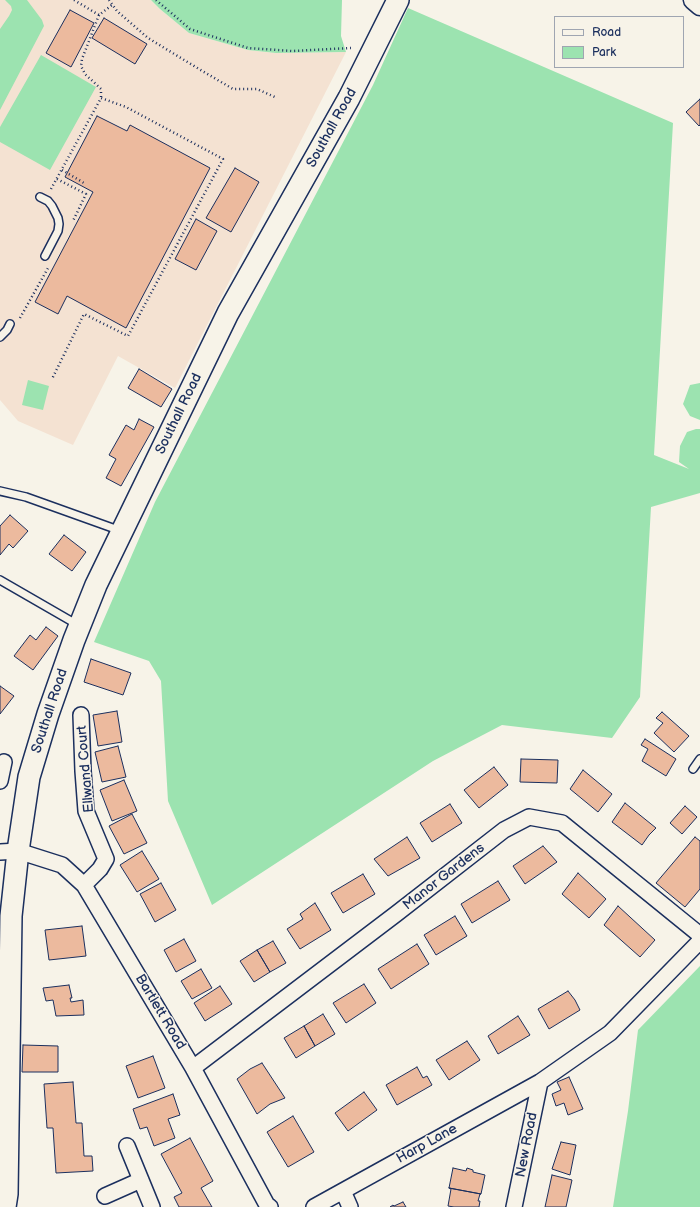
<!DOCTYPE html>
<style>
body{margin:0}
#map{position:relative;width:700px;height:1207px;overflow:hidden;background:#f7f3e8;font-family:"Balsamiq Sans",sans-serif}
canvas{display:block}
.legend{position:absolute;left:554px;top:16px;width:130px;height:52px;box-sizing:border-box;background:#f7f3e8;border:1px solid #9fa5b1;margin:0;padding:5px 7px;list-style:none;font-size:12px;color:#1b2f5e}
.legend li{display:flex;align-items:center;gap:8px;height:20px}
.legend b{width:20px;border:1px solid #9fa5b1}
</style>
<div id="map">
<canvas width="700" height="1207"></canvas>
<ul class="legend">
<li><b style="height:5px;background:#f7f3e8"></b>Road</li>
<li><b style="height:11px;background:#9ce3b0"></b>Park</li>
</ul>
</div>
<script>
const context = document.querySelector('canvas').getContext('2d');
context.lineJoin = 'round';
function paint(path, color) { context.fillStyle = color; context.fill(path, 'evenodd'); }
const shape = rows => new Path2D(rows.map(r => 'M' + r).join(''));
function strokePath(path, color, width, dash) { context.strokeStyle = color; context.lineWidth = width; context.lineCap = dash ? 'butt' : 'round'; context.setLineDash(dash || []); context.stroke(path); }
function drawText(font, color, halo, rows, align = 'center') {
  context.font = font + ' "Balsamiq Sans",sans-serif'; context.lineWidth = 3; context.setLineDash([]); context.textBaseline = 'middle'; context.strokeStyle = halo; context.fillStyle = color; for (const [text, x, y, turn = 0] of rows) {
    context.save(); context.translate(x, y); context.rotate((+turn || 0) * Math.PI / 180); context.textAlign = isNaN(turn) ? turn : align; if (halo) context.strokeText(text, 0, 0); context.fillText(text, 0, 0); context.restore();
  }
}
const built = shape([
 [0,0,151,0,160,9,189,33,248,50,276,53,346,52,175,388,118,356,73,445,18,421,0,400]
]);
const green = shape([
 [5,0,27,0,42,20,44,26,0,110,0,29,9,16,12,10,11,6],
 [151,0,342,0,341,36,346,52,276,53,248,50,189,33,160,9],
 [408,8,673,123,654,455,689,469,679,462,680,446,687,432,696,429,700,429,700,493,651,507,640,697,612,738,502,725,433,761,212,905,168,801,161,681,149,661,94,642,155,502,373,85],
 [41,55,96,87,50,170,0,142,0,127],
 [28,380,49,386,43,410,22,405],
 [700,383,700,420,690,416,683,404,690,385],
 [700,966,700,1207,613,1207,628,1111,638,1030]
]);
const building = shape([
 [70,10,94,23,71,67,46,53,70,10],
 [104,18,147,44,135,64,92,38,104,18],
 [700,99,700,125,699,126,686,112,700,99],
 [97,116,127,131,130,125,210,168,126,328,67,296,58,314,35,302,93,192,65,177,97,116],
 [235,168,259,182,231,232,206,218,235,168],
 [196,219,217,231,196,270,175,259,196,219],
 [139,369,172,389,161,407,128,388,139,369],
 [139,419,154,427,121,486,106,478,116,459,109,455,126,425,134,430,139,419],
 [10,515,28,531,13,548,9,544,0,555,0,526,10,515],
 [64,535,86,552,72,571,49,554,64,535],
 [46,627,58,636,33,670,14,656,30,635,36,640,46,627],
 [91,659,131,673,123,695,84,682,91,659],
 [0,686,14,696,0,714,0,686],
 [117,711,122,742,98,746,93,715,117,711],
 [662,712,689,736,674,752,654,733,663,723,656,718,662,712],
 [645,739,676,759,666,776,642,761,648,749,641,745,645,739],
 [118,746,126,777,102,782,95,752,118,746],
 [521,759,558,760,557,783,520,782,521,759],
 [494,767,508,785,479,808,464,790,494,767],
 [583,770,612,794,598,812,570,789,583,770],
 [124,780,137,811,112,821,100,790,124,780],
 [625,803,656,828,649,835,642,845,612,822,625,803],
 [450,804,462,823,432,842,420,823,450,804],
 [685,806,697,817,682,834,670,823,685,806],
 [132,814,147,843,124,854,109,826,132,814],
 [407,837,420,858,388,876,374,859,407,837],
 [695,837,700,841,700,889,685,907,656,883,695,837],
 [543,846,557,862,525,884,513,866,543,846],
 [142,851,159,879,137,892,120,865,142,851],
 [578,873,606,899,589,918,562,894,578,873],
 [363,874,375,894,343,913,331,893,363,874],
 [498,881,510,900,472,923,461,904,498,881],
 [161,883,176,910,155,922,140,894,161,883],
 [315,903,331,930,300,949,287,929,303,919,300,914,315,903],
 [618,906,655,940,640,957,604,925,618,906],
 [455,916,467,936,436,955,424,935,455,916],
 [82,926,86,956,49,960,45,930,82,926],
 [184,939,196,961,176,972,164,950,184,939],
 [273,941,286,963,270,972,257,950,273,941],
 [417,944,429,964,391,989,378,969,417,944],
 [257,950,270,972,254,982,240,961,257,950],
 [201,969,212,988,192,999,181,981,201,969],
 [364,984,376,1003,346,1023,333,1003,364,984],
 [69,985,72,998,70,998,71,1002,83,1000,84,1015,56,1016,53,1000,46,1001,43,988,69,985],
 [220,986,232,1004,205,1021,194,1003,220,986],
 [568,991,575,1000,580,1010,549,1029,538,1009,568,991],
 [323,1014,335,1034,315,1046,304,1026,323,1014],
 [518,1016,530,1035,498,1054,488,1036,518,1016],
 [304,1026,315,1046,296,1058,284,1038,304,1026],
 [467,1041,480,1060,449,1080,436,1060,467,1041],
 [23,1045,58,1046,58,1072,22,1072,23,1045],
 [153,1056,165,1088,138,1098,126,1066,153,1056],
 [262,1063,285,1098,270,1104,257,1114,237,1079,250,1069,262,1063],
 [417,1067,423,1078,427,1076,432,1085,397,1105,386,1085,417,1067],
 [569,1077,583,1109,568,1115,564,1103,556,1106,552,1094,561,1090,557,1082,569,1077],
 [73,1082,76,1123,82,1123,84,1156,92,1156,93,1171,56,1173,53,1128,47,1128,44,1084,73,1082],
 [364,1092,377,1110,348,1131,335,1113,364,1092],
 [173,1094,180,1115,168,1119,175,1138,154,1146,147,1127,140,1129,133,1109,173,1094],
 [293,1116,314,1152,288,1167,267,1132,293,1116],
 [190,1138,213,1181,201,1188,212,1207,179,1207,174,1197,182,1193,161,1154,190,1138],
 [561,1142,576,1145,570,1175,552,1169,561,1142],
 [453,1168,466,1171,467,1168,473,1170,473,1172,485,1175,481,1194,449,1188,453,1168],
 [552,1175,572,1180,566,1207,545,1207,552,1175],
 [449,1188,481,1194,480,1194,478,1201,480,1201,479,1207,454,1207,448,1206,451,1189,449,1188],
 [403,1202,406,1207,390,1207,393,1205,394,1206,403,1202]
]);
const path = shape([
 [74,0,99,15,112,5],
 [109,0,117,11,148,38,199,69,233,89,257,89,277,98],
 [156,0,190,29,248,48,292,51,351,48],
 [99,15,82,59,81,66,85,74,101,89,101,98],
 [62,170,84,183],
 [57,179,86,194,73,221],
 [51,189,101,98,126,107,223,159,128,336,84,314,52,379],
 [20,318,48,268]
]);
const service = shape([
 [40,197,48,201,52,206,58,218,59,224,58,231,45,256],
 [0,337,7,330,10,324],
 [0,491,26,497,121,531],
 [0,580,78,625],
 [693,769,700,759]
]);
const minor = shape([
 [81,715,83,771,86,811,106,859,100,869,84,885],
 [0,781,4,762],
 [0,852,18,851,62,865,84,885,193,1068,267,1205,270,1207],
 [193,1068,396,914,504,830,529,817,562,823,700,935],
 [127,1146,152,1207],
 [343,1191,350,1207],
 [105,1196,141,1180],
 [314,1207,540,1082,610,1033,700,941],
 [514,1207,540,1082]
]);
const tertiary = shape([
 [693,0,700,6]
]);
const secondary = shape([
 [5,1207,7,1194,11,916,18,851,29,777,48,714,74,640,96,585,228,313,349,98,398,0]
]);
const streetNames = [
 ["Southall Road",332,128,-61],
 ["Southall Road",179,414,-64],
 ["Southall Road",50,711,-72],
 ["Ellwand Court",86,769,-95],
 ["Manor Gardens",444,877,-38],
 ["Bartlett Road",160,1012,59],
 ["Harp Lane",427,1144,-29],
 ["New Road",527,1145,-79]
];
paint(built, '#f4e2d2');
paint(green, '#9ce3b0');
paint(building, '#ecba9e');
strokePath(building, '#1b2f5e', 1);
strokePath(service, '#1b2f5e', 10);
strokePath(minor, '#1b2f5e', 18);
strokePath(tertiary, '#1b2f5e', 21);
strokePath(secondary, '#1b2f5e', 24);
strokePath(path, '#1b2f5e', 2.5, [1, 3]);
strokePath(service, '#f7f3e8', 7);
strokePath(minor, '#f7f3e8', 15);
strokePath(tertiary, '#f7f3e8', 18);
strokePath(secondary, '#f7f3e8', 21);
drawText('14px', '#1b2f5e', '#f7f3e8', streetNames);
</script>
